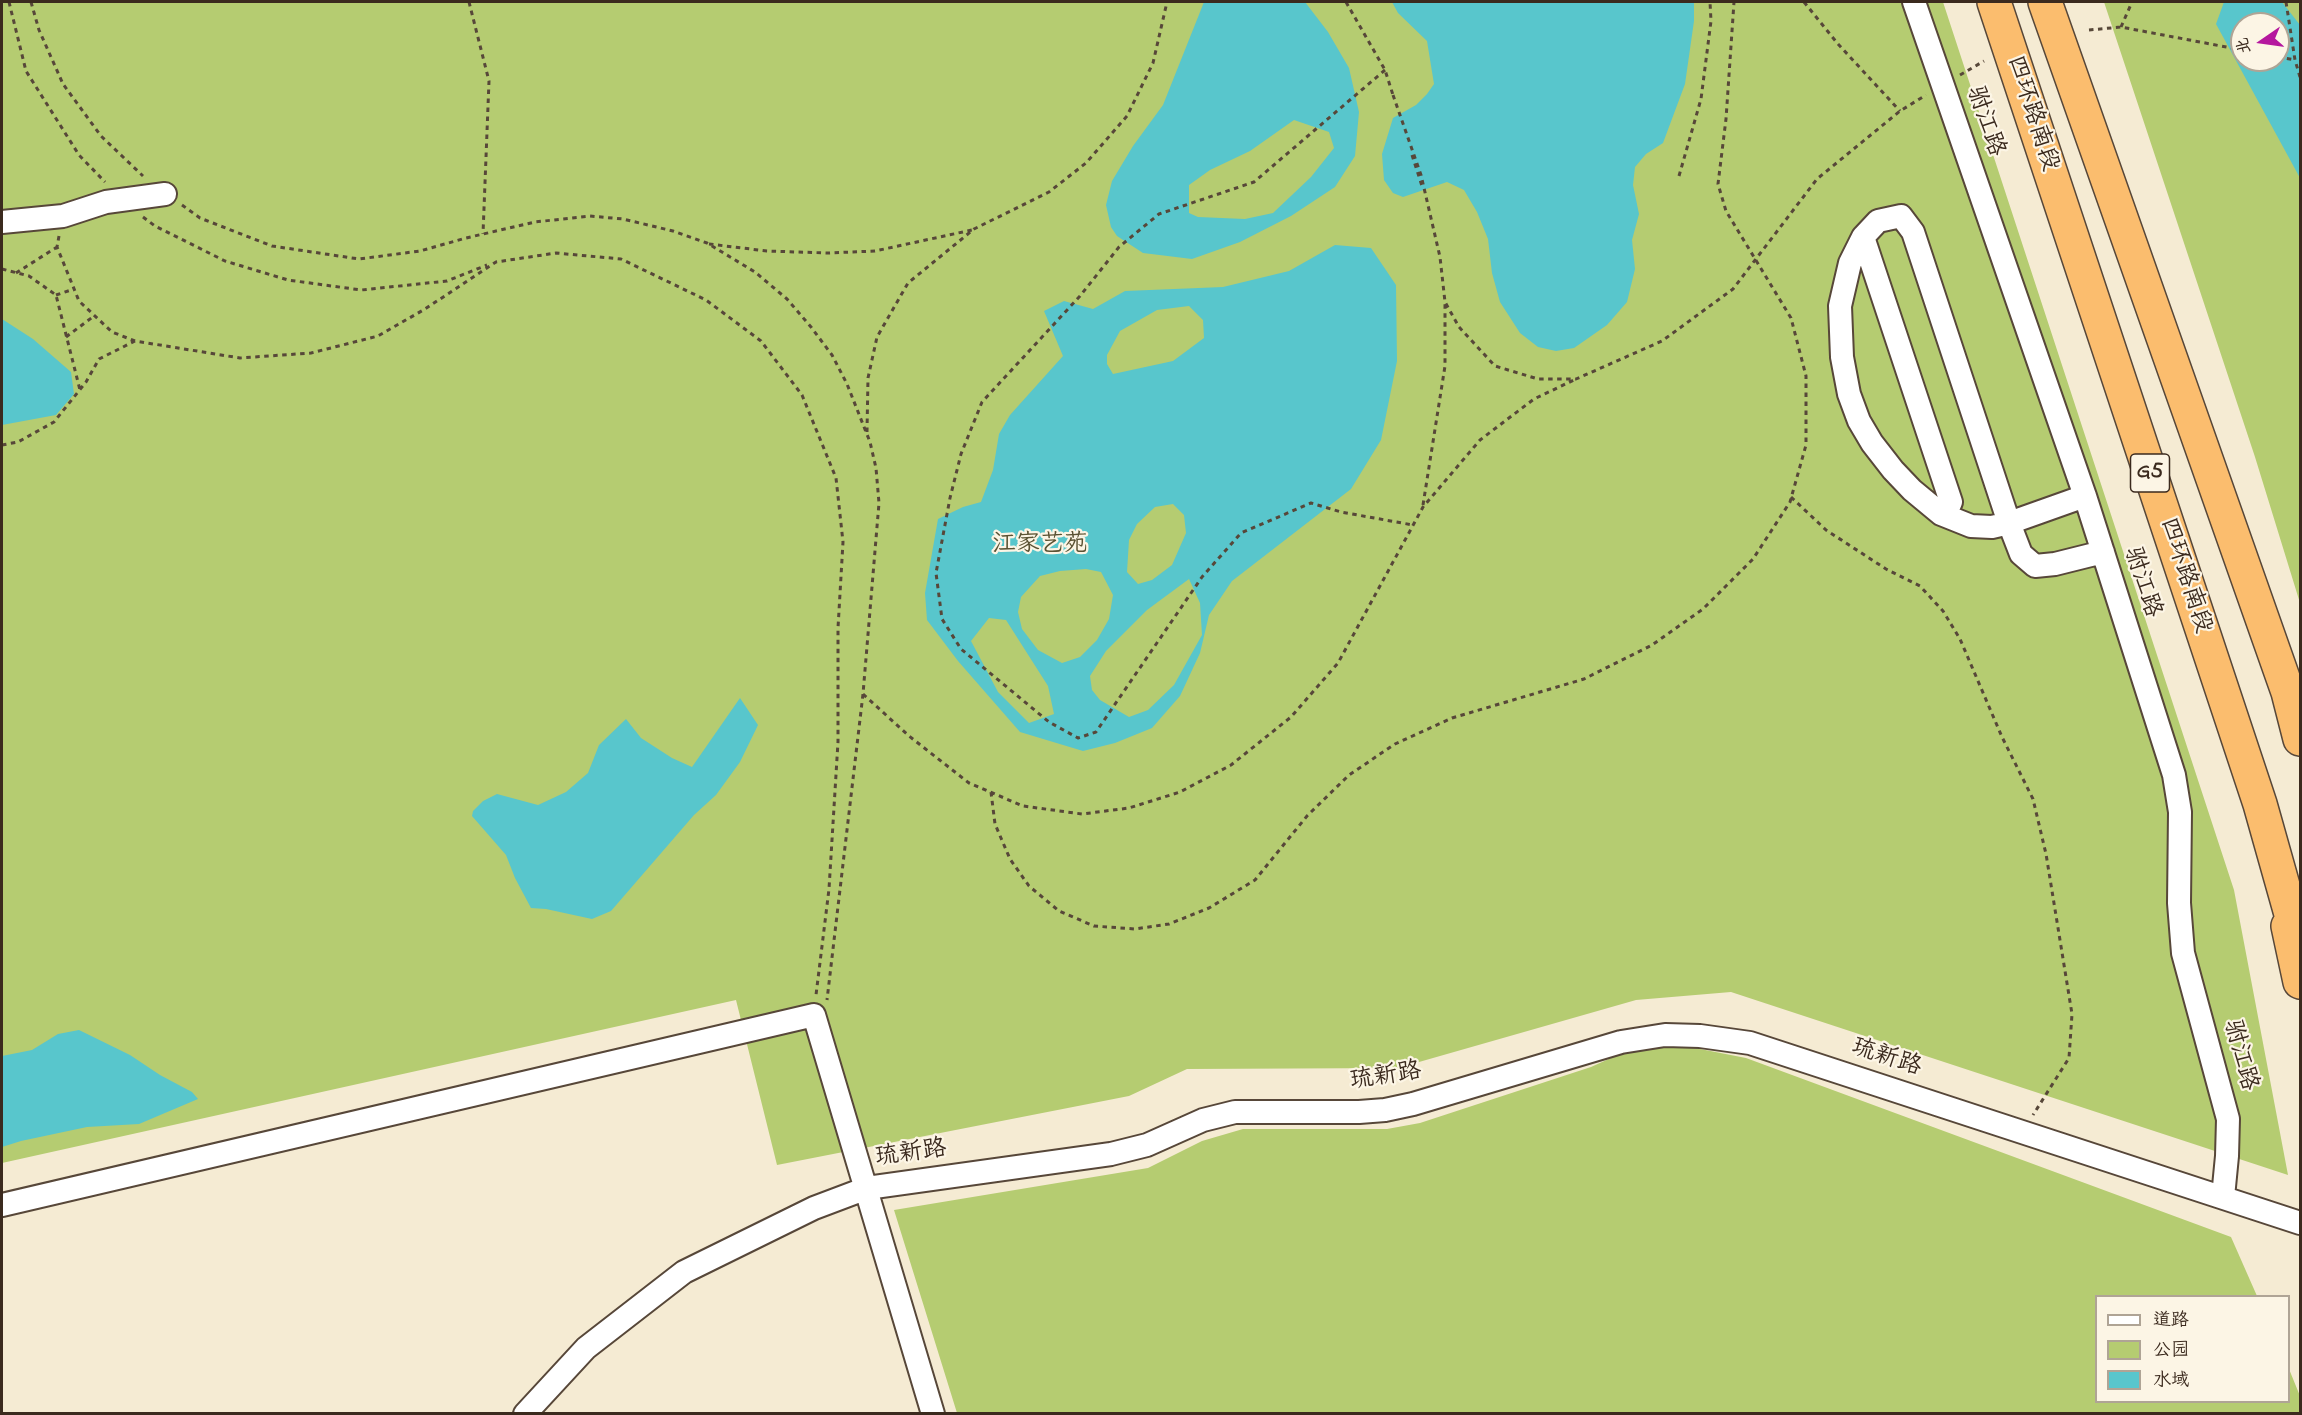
<!DOCTYPE html>
<meta charset="utf-8">
<style>
body{margin:0}
#map{position:relative;width:2302px;height:1415px;overflow:hidden;background:#f5ebd3;font-family:"Indie Flower","LXGW WenKai TC",sans-serif}
canvas{display:block}
.frame{position:absolute;inset:0;border:3px solid #3b2a1e;pointer-events:none}
.legend{position:absolute;left:2095px;top:1295px;width:195px;height:108px;box-sizing:border-box;background:#fcf5e5;border:2px solid #afa495;margin:0;padding:8px 10px;list-style:none;font-size:18px;color:#3b2a1e}
.legend li{display:flex;align-items:center;gap:12px;height:30px}
.legend b{width:30px;border:2px solid #afa495}
.north{position:absolute;left:2230px;top:12px;width:60px;height:60px;box-sizing:border-box;background:#fcf5e5;border:2px solid #afa495;border-radius:50%;rotate:257deg;font-size:16px;font-weight:700;line-height:24px;text-align:center;color:#3b2a1e}
.north::after{content:'';display:block;margin:auto;width:21px;height:27px;background:#b5179e;clip-path:polygon(50% 0,100% 100%,50% 72%,0 100%)}
</style>
<div id="map">
<canvas width="2302" height="1415"></canvas>
<div class="frame"></div>
<ul class="legend">
<li><b style="height:8px;background:#fff"></b>道路</li>
<li><b style="height:16px;background:#b5cc71"></b>公园</li>
<li><b style="height:16px;background:#58c6cc"></b>水域</li>
</ul>
<div class="north">北</div>
</div>
<script>
const context = document.querySelector('canvas').getContext('2d');
context.lineJoin = 'round';
function paint(path, color) { context.fillStyle = color; context.fill(path, 'evenodd'); }
const shape = rows => new Path2D(rows.map(r => 'M' + r).join(''));
function strokePath(path, color, width, dash) { context.strokeStyle = color; context.lineWidth = width; context.lineCap = dash ? 'butt' : 'round'; context.setLineDash(dash || []); context.stroke(path); }
function drawText(font, color, halo, rows, align = 'center') {
  context.font = font + ' "Indie Flower","LXGW WenKai TC",sans-serif'; context.lineWidth = 4.5; context.setLineDash([]); context.textBaseline = 'middle'; context.strokeStyle = halo; context.fillStyle = color; for (const [text, x, y, turn = 0] of rows) {
    context.save(); context.translate(x, y); context.rotate((+turn || 0) * Math.PI / 180); context.textAlign = isNaN(turn) ? turn : align; if (halo) context.strokeText(text, 0, 0); context.fillText(text, 0, 0); context.restore();
  }
}
const green = shape([
 [2,2,1943,2,2234,890,2288,1175,1731,992,1636,1000,1398,1068,1187,1069,1129,1096,777,1165,736,1000,2,1163],
 [2104,2,2300,2,2300,603,2255,457],
 [2242,24,2278,24,2278,60,2242,60],
 [1660,1047,1695,1048,1746,1058,2231,1237,2257,1296,2096,1296,2096,1402,2288,1402,2289,1369,2300,1396,2300,1413,957,1413,894,1210,1148,1168,1202,1141,1243,1129,1387,1129,1420,1123,1591,1067,1622,1053]
]);
const water = shape([
 [1204,2,1305,2,1328,32,1349,68,1359,112,1355,156,1335,187,1291,216,1240,242,1192,259,1143,253,1117,236,1111,227,1106,205,1112,181,1133,146,1163,105],
 [1294,120,1329,132,1334,148,1311,177,1273,213,1245,219,1198,217,1189,213,1189,185,1210,170,1250,151],
 [1392,2,1694,2,1694,21,1685,84,1663,143,1646,154,1635,167,1633,185,1639,214,1632,240,1635,269,1627,302,1607,325,1574,348,1556,351,1538,347,1520,333,1500,302,1492,273,1488,239,1477,212,1464,190,1447,182,1403,197,1393,193,1384,180,1382,154,1393,118,1416,105,1427,94,1434,84,1427,41,1398,13],
 [2224,2,2282,2,2300,25,2300,178,2216,24],
 [2242,24,2278,24,2278,60,2242,60],
 [1335,245,1371,248,1396,285,1397,361,1381,440,1351,489,1232,581,1209,615,1200,653,1180,696,1152,728,1115,743,1083,751,1020,732,958,661,927,620,925,593,938,519,963,507,981,502,993,470,999,434,1010,415,1063,356,1044,311,1064,301,1093,309,1125,291,1223,287,1289,271],
 [1189,306,1203,320,1204,338,1173,361,1113,374,1107,364,1107,355,1120,331,1157,310],
 [1173,504,1184,515,1186,533,1172,565,1152,580,1138,584,1127,572,1129,540,1137,524,1155,507],
 [1086,569,1101,572,1113,595,1109,619,1097,640,1080,657,1062,663,1038,650,1022,629,1018,612,1021,597,1040,576,1060,571],
 [1189,579,1200,603,1202,635,1174,685,1148,710,1129,717,1100,700,1092,690,1090,676,1106,651,1147,610],
 [989,618,1006,620,1048,686,1054,714,1029,723,998,692,971,641],
 [2,319,33,339,71,372,74,394,56,415,2,425],
 [740,698,758,725,740,762,716,795,694,815,611,911,592,919,546,909,531,908,515,878,506,855,472,816,473,811,483,801,497,794,538,805,566,792,588,773,599,745,626,719,641,738,672,758,692,767],
 [79,1030,130,1055,160,1075,192,1092,198,1099,139,1124,87,1127,21,1141,2,1147,2,1056,32,1050,58,1034]
]);
const path = shape([
 [9,2,26,71,79,155,105,182],
 [31,2,39,30,63,84,101,136,143,176],
 [469,2,489,81,483,234],
 [1346,2,1385,70,1393,95],
 [1804,2,1838,44,1900,111],
 [2286,2,2295,60,2300,77],
 [2121,27,2132,2],
 [2089,30,2121,27,2242,50],
 [2278,57,2295,60],
 [1385,70,1254,182,1159,214,1119,247,1080,296,982,402,961,454,950,498,936,573,942,619,961,649,1049,722,1078,738,1096,732,1202,577,1241,533,1311,503,1341,512,1413,525],
 [1960,75,1984,61],
 [1393,95,1421,175,1440,257,1445,302,1459,327,1495,366,1538,379,1576,379,1662,341,1733,289,1817,179,1900,111,1926,95],
 [1412,155,1422,186],
 [1679,176,1701,99,1711,21,1710,2],
 [182,205,200,218,272,246,359,259,420,251,466,238,535,222,590,216,623,219,673,231,707,243,755,272,787,299,811,327,832,355,847,384,870,442,876,468,879,503,863,694,827,1000],
 [143,217,155,226,225,261,288,280,361,290,447,281,487,265],
 [59,236,57,247,79,301,112,332,135,341],
 [709,244,767,251,828,253,875,251,972,230],
 [2,269,29,276,56,295,80,390],
 [16,273,57,247],
 [56,295,74,289],
 [66,337,94,316],
 [867,432,868,378,877,337,908,283,974,229,1049,192,1086,163,1127,116,1153,63,1167,2],
 [2,445,18,442,54,422,86,382,99,359,135,341,240,358,311,353,378,336,425,309,496,262,556,253,621,259,706,300,761,341,802,395,836,478,843,542,838,628,838,742,829,889,816,995],
 [1791,497,1826,530,1886,569,1920,586,1943,611,1960,639,2002,737,2033,799,2046,854,2072,1014,2069,1058,2033,1115],
 [1423,505,1445,366,1445,303],
 [863,694,909,736,969,783,1023,806,1082,814,1129,808,1180,792,1231,765,1291,717,1338,663,1423,507,1480,440,1534,399,1576,379],
 [991,792,995,824,1010,859,1029,886,1059,911,1094,926,1135,929,1169,924,1209,908,1255,880,1307,816,1349,775,1395,744,1452,718,1584,679,1652,645,1703,609,1753,559,1790,502,1806,445,1806,376,1791,318,1726,211,1718,184,1726,119,1734,2]
]);
const minor = shape([
 [1914,2,2085,496,2174,775,2180,812,2179,903,2183,953,2228,1119,2227,1156,2223,1197],
 [2,222,63,216,106,202,165,194],
 [1863,237,1951,502,1945,515],
 [2085,496,2009,523,1992,527,1971,526,1941,514,1912,490,1893,470,1872,443,1859,421,1849,394,1842,357,1840,306,1850,263,1863,237,1878,221,1901,216,1913,232,2009,523,2021,554,2035,566,2055,564,2103,552],
 [2,1205,814,1015,933,1414],
 [525,1414,586,1348,684,1272,814,1208,867,1188,1111,1154,1147,1145,1203,1120,1235,1112,1359,1112,1385,1110,1413,1104,1621,1042,1665,1035,1700,1036,1750,1043,2300,1223]
]);
const highway = shape([
 [1994,2,2260,804,2300,946],
 [2045,2,2288,692,2300,739],
 [2288,926,2300,982]
]);
const shields = [
 [2150,473,39]
];
const shieldNames = [
 ["G5",2150,473]
];
const streetNames = [
 ["四环路南段",2031,114,72],
 ["驸江路",1984,122,71],
 ["四环路南段",2184,576,72],
 ["驸江路",2141,583,72],
 ["驸江路",2239,1056,75],
 ["琉新路",1886,1059,18],
 ["琉新路",1386,1078,-9],
 ["琉新路",911,1155,-8]
];
const parkNames = [
 ["江家艺苑",1040,546]
];
paint(green, '#b5cc71');
paint(water, '#58c6cc');
strokePath(minor, '#574739', 26);
strokePath(highway, '#574739', 36);
strokePath(path, '#574739', 3, [4.5, 4.5]);
strokePath(minor, '#fff', 22);
strokePath(highway, '#fbbd6e', 33);
for (const [x, y, w] of shields) { const box = new Path2D(); box.roundRect(x - w / 2, y - 19, w, 38, 4.5); context.fillStyle = '#fcf5e5'; context.fill(box); strokePath(box, '#3b2a1e', 1.5); }
drawText('bold 22px', '#3b2a1e', null, shieldNames);
drawText('24px', '#3b2a1e', '#fcf5e5', streetNames);
drawText('24px', '#5a5233', '#fcf5e5', parkNames);
</script>
